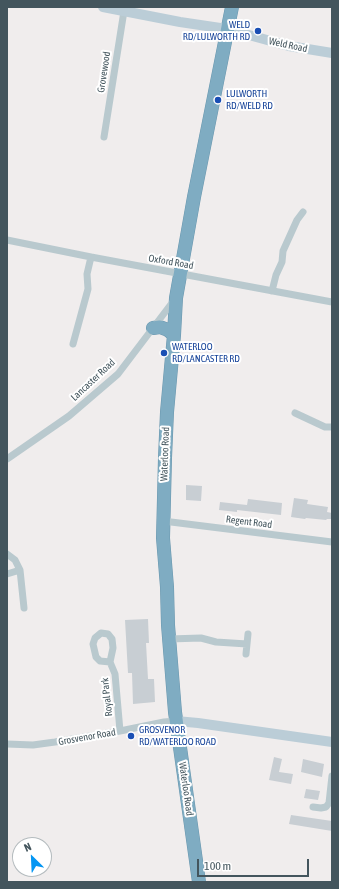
<!DOCTYPE html>
<style>
body{margin:0}
#map{position:relative;width:339px;height:889px;overflow:hidden;background:#f0eded;font-family:"Asap Condensed",sans-serif}
canvas{display:block}
.frame{position:absolute;inset:0;border:8px solid #43555d;pointer-events:none}
.north{position:absolute;left:12px;top:837px;width:40px;height:40px;box-sizing:border-box;background:#fff;border:1px solid #b4bbbe;border-radius:50%;rotate:336deg;font-size:11px;font-weight:700;line-height:16px;text-align:center;color:#43555d}
.north::after{content:'';display:block;margin:auto;width:14px;height:18px;background:#0496f3;clip-path:polygon(50% 0,100% 100%,50% 72%,0 100%)}
.scale{position:absolute;left:197px;top:859px;width:112px;height:18px;box-sizing:border-box;border:2px solid #43555d;border-top:0;padding-left:5px;font-size:12px;line-height:14px;white-space:nowrap;color:#43555d;-webkit-text-stroke:3px #fff;paint-order:stroke}
</style>
<div id="map">
<canvas width="339" height="889"></canvas>
<div class="frame"></div>
<div class="north">N</div>
<div class="scale">100 m</div>
</div>
<script>
const context = document.querySelector('canvas').getContext('2d');
context.lineJoin = 'round';
function paint(path, color) { context.fillStyle = color; context.fill(path, 'evenodd'); }
const shape = rows => new Path2D(rows.map(r => 'M' + r).join(''));
function strokePath(path, color, width, dash) { context.strokeStyle = color; context.lineWidth = width; context.lineCap = dash ? 'butt' : 'round'; context.setLineDash(dash || []); context.stroke(path); }
function drawText(font, color, halo, rows, align = 'center') {
  context.font = font + ' "Asap Condensed",sans-serif'; context.lineWidth = 4; context.setLineDash([]); context.textBaseline = 'middle'; context.strokeStyle = halo; context.fillStyle = color; for (const [text, x, y, turn = 0] of rows) {
    context.save(); context.translate(x, y); context.rotate((+turn || 0) * Math.PI / 180); context.textAlign = isNaN(turn) ? turn : align; if (halo) context.strokeText(text, 0, 0); context.fillText(text, 0, 0); context.restore();
  }
}
const building = shape([
 [186,485,202,486,201,501,186,500],
 [294,498,308,500,307,504,328,507,327,512,332,513,332,519,327,519,326,520,306,518,305,519,291,517],
 [248,499,282,503,281,515,237,510,237,512,219,510,220,502,247,505],
 [148,619,149,643,146,643,148,679,154,679,155,702,133,704,132,673,128,673,125,620],
 [274,757,282,759,279,772,293,774,291,784,269,780],
 [303,759,324,764,322,777,301,772],
 [306,789,320,791,318,800,304,798],
 [291,815,332,821,332,831,289,824]
]);
const street = shape([
 [104,137,124,11],
 [7,240,91,257,332,302],
 [272,291,276,275,282,262,283,251,297,220,303,212],
 [73,344,88,289,87,274,91,257],
 [295,413,325,427,332,427],
 [7,459,69,416,118,374,175,299],
 [163,521,332,542],
 [7,554,15,560,20,570,24,608],
 [7,574,20,570],
 [169,639,201,638,216,642,247,644],
 [246,654,248,634],
 [110,662,113,648,112,639,108,634,101,633,95,638,93,644,96,657,100,661,110,662,115,674,120,731],
 [7,744,33,745,55,742,120,731,164,722,176,721],
 [313,807,321,808,326,807,329,803,332,776]
]);
const secondary = shape([
 [103,7,180,22,227,29,289,46,332,53],
 [176,721,198,723,332,742]
]);
const highway = shape([
 [153,328,160,327,168,330,174,335],
 [199,882,175,712,168,625,167,587,163,538,165,458,167,412,174,335,176,298,194,197,232,7]
]);
const markers = [
 [258,31,4,"#1a4fb4"],
 [218,100,4,"#1a4fb4"],
 [164,353,4,"#1a4fb4"],
 [131,736,4,"#1a4fb4"]
];
const transitNames = [
 ["WELD",250,25,"right"],
 ["RD/LULWORTH RD",250,37,"right"],
 ["LULWORTH",226,94],
 ["RD/WELD RD",226,106],
 ["WATERLOO",172,347],
 ["RD/LANCASTER RD",172,359],
 ["GROSVENOR",139,730],
 ["RD/WATERLOO ROAD",139,742]
];
const streetNames = [
 ["Weld Road",288,45,12],
 ["Grovewood",104,72,-81],
 ["Oxford Road",171,262,10],
 ["Lancaster Road",93,380,-43],
 ["Waterloo Road",165,454,-88],
 ["Regent Road",249,522,7],
 ["Royal Park",107,697,-96],
 ["Grosvenor Road",87,737,-10],
 ["Waterloo Road",186,789,82]
];
paint(building, '#c8ced3');
strokePath(highway, '#6a97ae', 14);
strokePath(street, '#b9c9ce', 7);
strokePath(secondary, '#bbcdd7', 10);
strokePath(highway, '#7facc2', 13);
for (const [x, y, r, color] of markers) { const dot = new Path2D(); dot.arc(x, y, r, 0, 2 * Math.PI); context.fillStyle = color; context.fill(dot); strokePath(dot, '#fff', 1.5); }
drawText('10px', '#164399', '#fff', transitNames, 'left');
drawText('10px', '#43555d', '#fff', streetNames);
</script>
